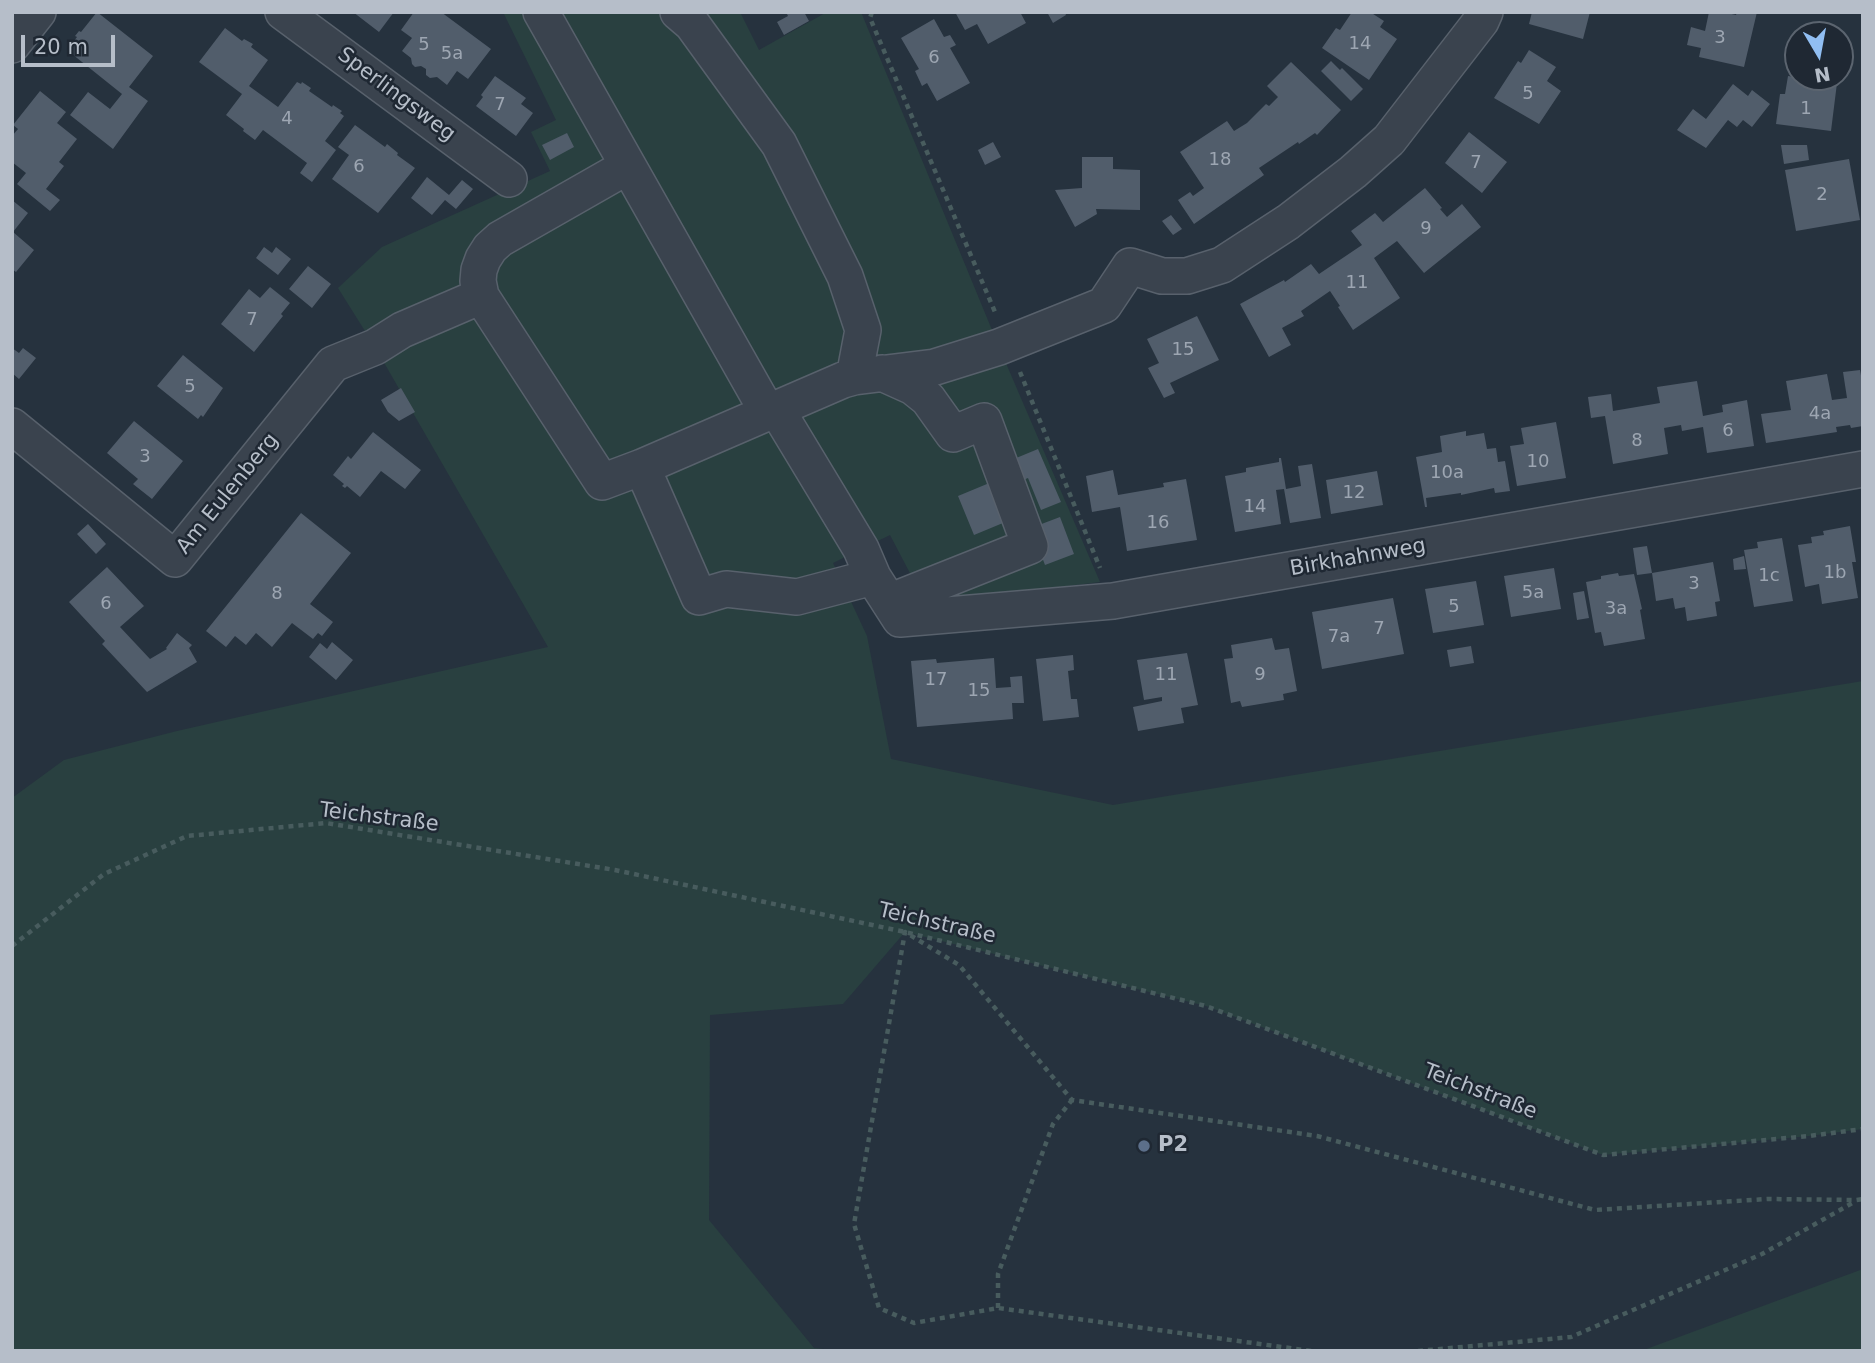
<!DOCTYPE html>
<meta charset="utf-8">
<style>
body{margin:0}
#map{position:relative;width:1875px;height:1363px;overflow:hidden;background:#26323e;font-family:"DejaVu Sans",sans-serif}
canvas{display:block}
.frame{position:absolute;inset:0;border:14px solid #b6bec9;pointer-events:none}
.north{position:absolute;left:1784px;top:21px;width:70px;height:70px;box-sizing:border-box;background:#1f2833;border:2px solid #5b646f;border-radius:50%;rotate:170deg;font-size:19px;font-weight:700;line-height:28px;text-align:center;color:#b6bec9}
.north::after{content:'';display:block;margin:auto;width:24px;height:32px;background:#91bef2;clip-path:polygon(50% 0,100% 100%,50% 72%,0 100%)}
.scale{position:absolute;left:21px;top:35px;width:94px;height:32px;box-sizing:border-box;border:4px solid #b6bec9;border-top:0;padding-left:9px;font-size:21px;line-height:24px;white-space:nowrap;color:#b6bec9;-webkit-text-stroke:5px #1f2833;paint-order:stroke}
</style>
<div id="map">
<canvas width="1875" height="1363"></canvas>
<div class="frame"></div>
<div class="north">N</div>
<div class="scale">20 m</div>
</div>
<script>
const context = document.querySelector('canvas').getContext('2d');
context.lineJoin = 'round';
function paint(path, color) { context.fillStyle = color; context.fill(path, 'evenodd'); }
const shape = rows => new Path2D(rows.map(r => 'M' + r).join(''));
function strokePath(path, color, width, dash) { context.strokeStyle = color; context.lineWidth = width; context.lineCap = dash ? 'butt' : 'round'; context.setLineDash(dash || []); context.stroke(path); }
function drawText(font, color, halo, rows, align = 'center') {
  context.font = font + ' "DejaVu Sans",sans-serif'; context.lineWidth = 5; context.setLineDash([]); context.textBaseline = 'middle'; context.strokeStyle = halo; context.fillStyle = color; for (const [text, x, y, turn = 0] of rows) {
    context.save(); context.translate(x, y); context.rotate((+turn || 0) * Math.PI / 180); context.textAlign = isNaN(turn) ? turn : align; if (halo) context.strokeText(text, 0, 0); context.fillText(text, 0, 0); context.restore();
  }
}
const green = shape([
 [503,12,740,12,759,50,827,12,861,12,999,347,1100,582,1011,593,924,600,890,535,833,563,867,636,891,759,1113,805,1863,681,1863,1129,1809,1136,1603,1155,1206,1006,905,932,843,1004,710,1015,709,1220,814,1348,842,1351,12,1351,12,798,64,760,177,731,548,647,375,347,338,288,382,247,550,171,531,132,556,120],
 [1863,1269,1863,1351,1641,1351]
]);
const building = shape([
 [97,12,153,56,129,87,148,101,113,149,70,115,88,92,110,109,122,94,67,50,77,37,75,36,79,31,81,32],
 [353,12,394,12,379,32],
 [414,12,441,12,491,49,468,79,457,71,447,85,437,77,430,78,426,75,426,69,421,66,415,67,412,64,411,58,402,51,412,38,401,30],
 [786,12,804,12,809,21,784,35,777,22,788,16],
 [955,12,1020,12,1026,23,988,44,977,24,965,30],
 [1047,12,1065,12,1066,15,1053,23],
 [1352,12,1370,12,1384,21,1380,27,1397,39,1369,80,1322,48,1336,28,1340,30],
 [1532,12,1590,12,1583,39,1529,24],
 [1709,12,1723,12,1736,15,1737,12,1757,12,1744,67,1699,57,1701,48,1687,45,1691,27,1705,31],
 [934,19,944,37,950,35,956,45,950,48,970,83,937,101,927,83,922,86,915,71,919,69,901,38],
 [225,28,242,41,244,39,253,44,251,47,268,60,249,86,267,99,278,107,297,82,301,84,302,82,311,88,309,91,332,107,333,105,342,111,340,113,344,116,325,141,336,150,312,182,300,173,307,163,263,130,255,140,243,131,244,129,226,115,242,94,199,62],
 [1529,50,1556,67,1547,81,1561,91,1539,124,1494,98,1518,61,1521,63],
 [1331,61,1340,70,1342,68,1363,89,1351,101,1321,71],
 [1291,62,1341,110,1317,135,1315,133,1299,144,1298,142,1259,168,1264,175,1194,224,1178,200,1190,192,1193,196,1204,188,1180,152,1227,121,1234,131,1247,123,1266,104,1269,106,1278,97,1267,86],
 [495,76,526,98,521,104,533,113,516,136,476,106,483,97,481,95],
 [1788,76,1837,83,1831,131,1776,124,1780,94,1785,94],
 [1733,84,1748,96,1752,90,1770,104,1752,127,1743,120,1737,127,1728,120,1706,148,1677,130,1693,109,1706,119],
 [40,91,66,112,57,123,77,139,59,162,64,166,46,189,60,200,50,211,17,184,26,173,12,162,12,136,18,129,13,125],
 [355,125,385,147,387,144,398,153,397,155,415,168,378,213,332,179,349,155,338,147],
 [1469,132,1507,162,1482,193,1445,163],
 [567,133,574,147,550,160,542,145],
 [993,142,1001,157,985,165,978,150],
 [1781,145,1807,145,1809,160,1784,164],
 [1082,157,1113,157,1113,169,1140,170,1140,210,1096,209,1097,214,1075,227,1055,190,1082,188],
 [1849,159,1860,220,1796,231,1785,170],
 [427,177,449,195,462,180,473,189,456,209,445,200,432,215,411,198],
 [1425,188,1442,208,1440,209,1447,217,1462,204,1481,227,1424,273,1397,241,1374,258,1400,298,1353,330,1338,307,1340,306,1330,291,1301,311,1304,316,1282,328,1291,345,1269,357,1240,304,1284,280,1285,282,1311,264,1319,274,1362,245,1351,231,1375,213,1383,222],
 [12,200,28,213,13,232,34,250,16,272,12,269],
 [1171,215,1182,229,1173,235,1162,221],
 [264,247,272,253,276,247,291,259,278,275,256,258],
 [308,266,331,284,312,308,289,289],
 [270,287,290,303,281,314,283,316,254,352,221,324,249,289,260,298],
 [1197,316,1219,360,1170,383,1175,393,1164,398,1148,368,1159,363,1147,339],
 [12,348,19,353,23,348,36,358,19,379,12,373],
 [183,355,223,388,203,417,201,415,198,419,157,386],
 [1860,370,1863,386,1863,426,1851,428,1850,425,1836,427,1837,432,1766,443,1761,414,1791,410,1786,381,1827,374,1832,400,1847,398,1843,372],
 [1697,381,1703,416,1723,412,1722,405,1747,400,1754,446,1707,453,1703,427,1682,431,1681,425,1664,428,1668,454,1613,464,1605,416,1591,418,1588,397,1611,394,1613,411,1660,403,1657,387],
 [401,388,415,412,399,421,388,412,381,400],
 [134,421,183,461,152,499,133,484,138,479,107,453],
 [1556,422,1566,478,1517,486,1510,446,1524,444,1521,428],
 [1466,431,1466,436,1484,433,1487,449,1496,448,1498,462,1505,461,1510,491,1495,493,1494,488,1461,495,1461,493,1426,498,1427,507,1425,507,1416,457,1442,452,1440,436],
 [373,432,421,470,405,489,381,471,360,497,347,486,345,488,342,486,344,484,333,475,348,456,351,459],
 [1038,449,1061,502,1041,510,1028,478,1018,482,1009,461],
 [1279,458,1281,458,1286,489,1301,486,1298,466,1312,464,1321,518,1290,523,1284,489,1276,490,1281,524,1235,532,1225,476,1246,472,1246,468,1279,462],
 [1113,470,1118,495,1164,487,1163,483,1186,479,1197,540,1127,551,1120,507,1092,512,1086,476],
 [1377,471,1383,505,1331,514,1326,480],
 [999,479,1015,518,974,535,958,496],
 [301,513,351,553,310,604,333,622,322,636,318,633,313,639,292,623,272,647,256,633,246,645,235,636,226,647,206,631],
 [1060,517,1074,554,1045,565,1031,528],
 [88,524,106,544,96,554,77,534],
 [1850,526,1856,562,1852,562,1858,598,1822,604,1819,584,1805,587,1798,545,1812,543,1811,537,1824,535,1823,531],
 [1782,538,1793,601,1754,607,1744,550,1758,548,1757,542],
 [1647,546,1652,573,1637,575,1633,548],
 [1744,556,1746,569,1734,570,1733,559],
 [1713,562,1720,601,1715,602,1717,616,1687,621,1685,607,1675,609,1673,598,1656,601,1652,573],
 [107,567,144,606,120,627,150,659,167,649,166,648,177,633,192,645,189,648,197,662,147,692,102,644,105,641,69,602],
 [1554,568,1561,609,1511,617,1504,576],
 [1618,573,1619,576,1634,574,1642,609,1640,610,1645,639,1604,646,1601,632,1595,633,1586,582,1601,579,1601,576],
 [1476,581,1484,625,1433,633,1425,589],
 [1584,591,1589,618,1577,620,1573,593],
 [1393,598,1404,654,1322,669,1312,612],
 [1272,638,1275,650,1289,648,1297,691,1283,694,1284,700,1242,707,1240,701,1231,703,1224,659,1233,658,1231,645],
 [332,642,353,660,336,680,309,657,320,643,327,649],
 [1471,646,1474,663,1450,667,1447,650],
 [1187,653,1198,705,1181,708,1184,723,1138,731,1133,707,1162,701,1162,697,1144,700,1137,660],
 [1073,655,1074,670,1068,671,1071,699,1077,699,1079,717,1043,721,1036,659],
 [994,658,996,688,1011,687,1010,677,1022,676,1024,703,1012,703,1013,719,917,727,911,661,936,659,937,663]
]);
const path = shape([
 [872,12,870,18,995,312],
 [1020,372,1100,568],
 [12,946,104,874,187,836,326,823,615,870,905,932,1206,1006,1603,1155,1809,1136,1863,1129],
 [998,1308,998,1274,1053,1124,1072,1100],
 [1311,1351,998,1308,914,1323,879,1308,854,1224,905,932,959,965,1072,1100,1317,1136,1595,1210,1767,1199,1856,1200,1863,1199],
 [1418,1351,1571,1337,1762,1254,1856,1201]
]);
const minor = shape([
 [283,12,509,179],
 [541,12,768,413],
 [678,12,692,24,779,144,845,276,863,330,854,377],
 [12,45,38,12],
 [628,166,500,239,490,248,483,259,479,270,478,281,481,296,602,482,642,467,843,380,854,377,935,367,999,347,1104,305,1130,266,1162,276,1187,276,1222,265,1288,222,1353,172,1389,140,1481,21,1485,12],
 [882,373,913,387,928,399,953,434,984,421,1030,546,889,602],
 [777,410,861,549,873,577,900,619,1113,601,1863,469],
 [12,426,175,559,333,364,375,347,402,330,481,296],
 [642,467,699,597,726,589,797,597,873,577]
]);
const markers = [
 [1144,1146,7,"#5c6f8a"]
];
const numberNames = [
 ["3",1720,38],
 ["14",1360,44],
 ["5",424,45],
 ["5a",452,54],
 ["6",934,58],
 ["5",1528,94],
 ["7",500,105],
 ["1",1806,109],
 ["4",287,119],
 ["18",1220,160],
 ["7",1476,163],
 ["6",359,167],
 ["2",1822,195],
 ["9",1426,229],
 ["11",1357,283],
 ["7",252,320],
 ["15",1183,350],
 ["5",190,387],
 ["4a",1820,414],
 ["6",1728,431],
 ["8",1637,441],
 ["3",145,457],
 ["10",1538,462],
 ["10a",1447,473],
 ["12",1354,493],
 ["14",1255,507],
 ["16",1158,523],
 ["1b",1835,573],
 ["1c",1769,576],
 ["3",1694,584],
 ["5a",1533,593],
 ["8",277,594],
 ["6",106,604],
 ["5",1454,607],
 ["3a",1616,609],
 ["7",1379,629],
 ["7a",1339,637],
 ["11",1166,675],
 ["9",1260,675],
 ["17",936,680],
 ["15",979,691]
];
const streetNames = [
 ["Sperlingsweg",396,95,37],
 ["Am Eulenberg",228,494,-51],
 ["Birkhahnweg",1358,558,-10],
 ["Teichstraße",379,818,7],
 ["Teichstraße",937,924,13],
 ["Teichstraße",1480,1092,21]
];
const poiNames = [
 ["P2",1158,1146]
];
paint(green, '#294040');
paint(building, '#515d6b');
strokePath(minor, '#58616c', 38);
strokePath(path, '#485c5e', 4.5, [5, 5]);
strokePath(minor, '#3a434e', 35);
for (const [x, y, r, color] of markers) { const dot = new Path2D(); dot.arc(x, y, r, 0, 2 * Math.PI); context.fillStyle = color; context.fill(dot); strokePath(dot, '#1f2833', 2.5); }
drawText('18px', '#9da6b2', null, numberNames);
drawText('21px', '#b6bec9', '#1f2833', streetNames);
drawText('bold 21px', '#b6bec9', '#1f2833', poiNames, 'left');
</script>
